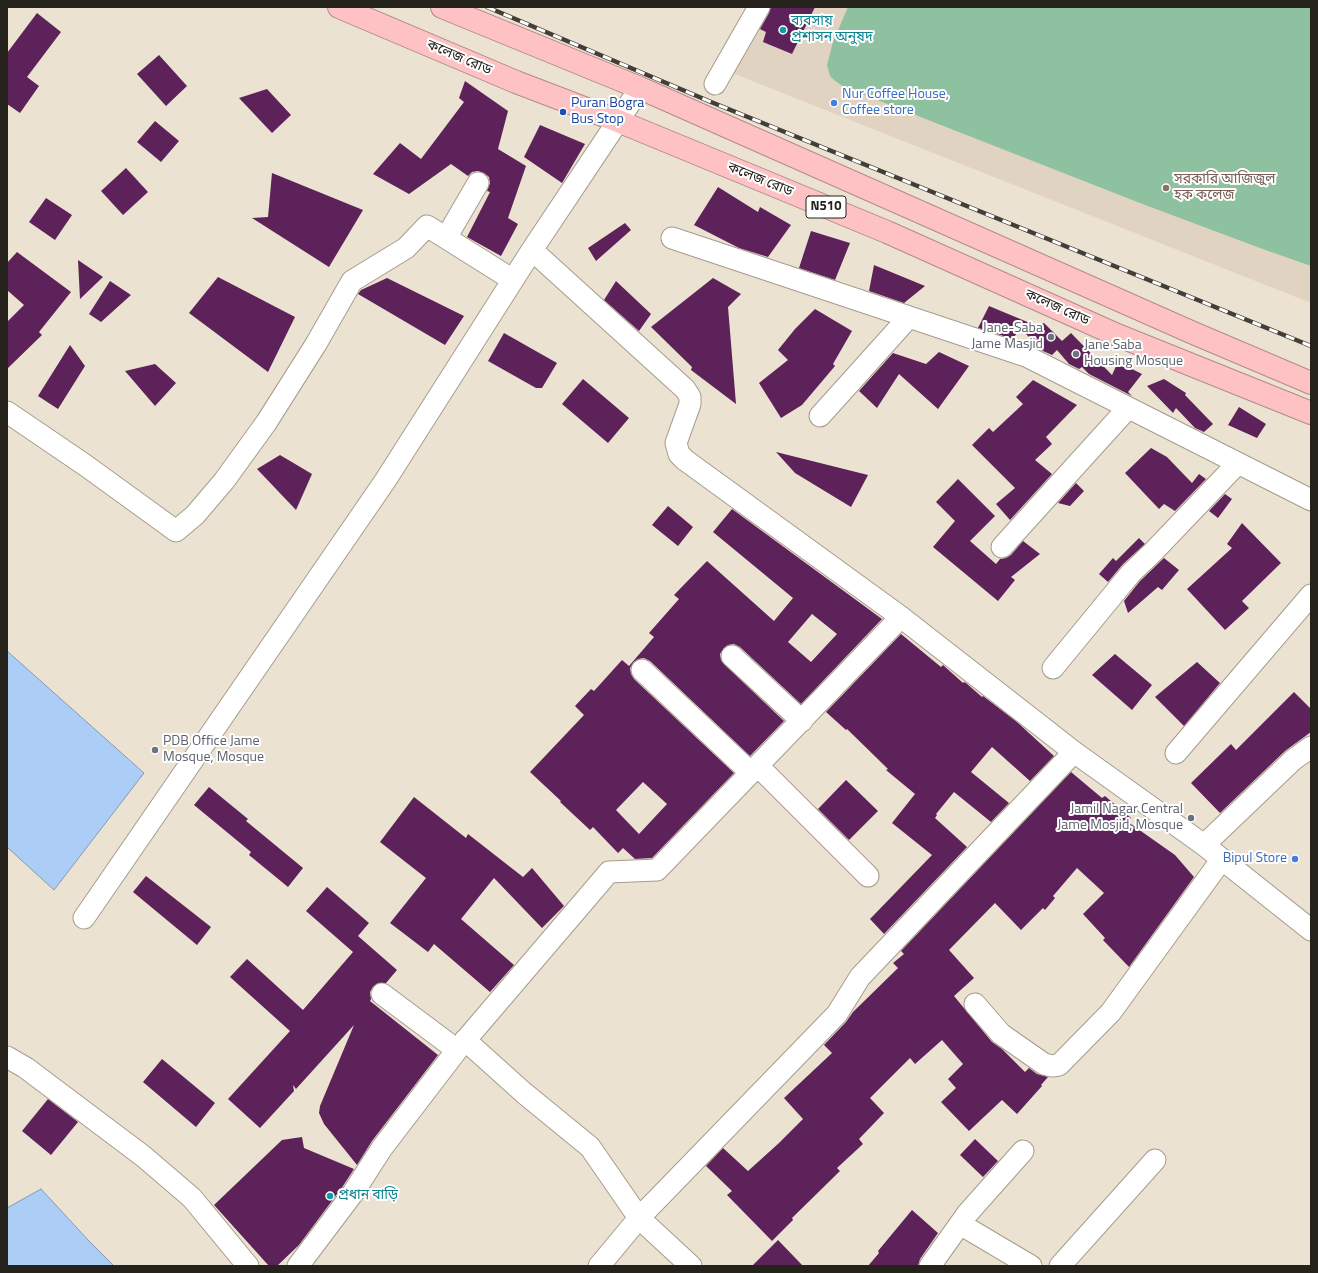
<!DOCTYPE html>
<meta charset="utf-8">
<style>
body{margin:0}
#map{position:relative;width:1318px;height:1273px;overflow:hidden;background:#ece2d1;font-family:"Titillium Web",sans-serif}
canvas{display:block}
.frame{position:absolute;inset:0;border:8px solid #25211b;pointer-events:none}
</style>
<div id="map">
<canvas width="1318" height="1273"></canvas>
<div class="frame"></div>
</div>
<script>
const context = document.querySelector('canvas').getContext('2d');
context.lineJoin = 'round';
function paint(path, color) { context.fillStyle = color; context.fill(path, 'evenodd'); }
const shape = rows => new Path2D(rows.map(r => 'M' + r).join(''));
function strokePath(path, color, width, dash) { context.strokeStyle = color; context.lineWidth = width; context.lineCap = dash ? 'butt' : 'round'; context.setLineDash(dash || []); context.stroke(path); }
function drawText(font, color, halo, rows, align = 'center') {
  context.font = font + ' "Titillium Web","Noto Sans Bengali",sans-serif'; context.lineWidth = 4; context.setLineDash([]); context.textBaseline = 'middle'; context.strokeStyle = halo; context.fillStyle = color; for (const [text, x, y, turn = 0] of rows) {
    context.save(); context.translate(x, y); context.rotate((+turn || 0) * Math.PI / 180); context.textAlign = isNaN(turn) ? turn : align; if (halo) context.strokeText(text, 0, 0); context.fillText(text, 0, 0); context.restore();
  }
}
const education = shape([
 [764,7,1311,7,1311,303,732,73]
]);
const green = shape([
 [848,7,1311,7,1311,266,1260,248,1145,205,844,87,834,80,830,76,827,65,833,42]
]);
const water = shape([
 [7,651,144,773,54,890,7,847,7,651],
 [41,1189,89,1241,114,1266,7,1266,7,1208,41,1189]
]);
const building = shape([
 [771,7,815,7,792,54,763,42,766,32,760,29,769,13],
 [37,13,61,32,27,77,39,86,20,113,7,104,7,53],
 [159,55,187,86,166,106,137,74],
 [465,81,508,111,498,149,526,166,508,218,518,224,501,256,467,237,490,192,487,191,490,183,489,177,484,173,478,171,472,172,468,176,451,164,409,194,373,174,400,143,421,159,464,102,459,98],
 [267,89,291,115,272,133,239,98],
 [155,121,179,141,161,162,137,142],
 [540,125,585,144,562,183,524,157],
 [126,168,148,192,123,215,101,191],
 [272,173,363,210,329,267,252,218,268,217],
 [718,187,758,212,760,207,791,225,768,257,739,248,694,225],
 [46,198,72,215,55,240,29,222],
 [625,223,631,230,596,261,588,248],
 [811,231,850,243,835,280,799,268],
 [17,252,71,292,39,332,42,335,7,369,7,322,24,305,7,290,7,263],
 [78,260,103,277,80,299],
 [874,265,925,286,904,303,869,291],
 [218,277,295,317,268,372,189,313],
 [387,278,464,316,445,345,358,294,361,290],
 [713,278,741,294,728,307,736,404,691,370,692,367,651,327],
 [110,281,131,295,101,322,89,314],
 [616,281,651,314,639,331,604,300],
 [989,306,1037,326,1044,323,1062,341,1071,333,1112,375,1118,362,1142,374,1128,392,1132,396,1089,374,1082,367,1079,369,1069,364,1057,350,1052,355,1043,351,1020,328,1013,339,978,328],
 [815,309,852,331,833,364,835,366,802,405,781,418,759,383,788,360,778,350,795,329],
 [504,333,557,363,542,388,536,388,488,361],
 [70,345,85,366,58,409,38,396],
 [939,352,969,366,938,409,899,374,877,408,859,391,893,353,926,364],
 [155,364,176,383,155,406,125,371],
 [583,379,629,418,608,443,562,404],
 [1164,379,1186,393,1185,395,1213,424,1204,432,1195,428,1176,408,1173,413,1147,386],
 [1033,380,1077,405,1046,437,1052,444,1035,460,1052,474,1010,520,996,504,1015,488,972,445,989,428,993,432,1023,404,1016,397],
 [1239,407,1266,424,1257,438,1228,425],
 [1151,448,1167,457,1192,483,1199,474,1206,479,1175,511,1164,504,1159,509,1125,473],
 [776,452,868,475,851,507,795,473],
 [280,455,312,474,296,510,257,469],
 [958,479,995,516,970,541,996,564,1000,559,1006,558,1011,555,1023,541,1040,554,1011,577,1015,580,998,601,933,547,955,521,936,502],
 [1076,483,1084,491,1070,506,1058,503],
 [1225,494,1232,499,1218,518,1209,511],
 [668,506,693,527,678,546,652,525],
 [732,509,882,619,801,704,740,647,734,644,728,645,724,648,720,654,721,660,724,664,784,721,750,756,650,661,644,658,638,659,634,662,630,668,631,674,634,679,734,773,652,858,635,859,623,848,618,853,593,827,590,830,560,802,561,801,530,772,584,715,575,706,591,689,594,691,622,660,629,666,654,637,649,633,679,599,674,595,707,561,774,621,793,598,713,532],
 [812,614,837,634,811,662,788,642],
 [643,782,667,804,639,834,616,810],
 [1242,523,1281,563,1242,601,1249,608,1225,630,1187,589,1232,548,1227,544],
 [1139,538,1145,544,1123,564,1108,582,1099,574,1113,558,1116,561],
 [1164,558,1179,570,1162,590,1158,587,1128,613,1124,601,1140,581],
 [901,634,941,667,943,665,963,683,964,682,966,683,982,697,983,696,1017,722,1054,756,1030,781,992,747,971,772,1009,803,991,822,954,792,936,814,937,815,935,818,967,847,884,934,870,919,932,855,892,823,915,794,886,770,888,769,847,729,846,730,826,712],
 [1115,654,1152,685,1132,710,1092,675],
 [1197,662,1220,683,1184,726,1155,697],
 [1294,692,1311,709,1311,732,1285,751,1220,813,1191,783,1231,744,1236,750],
 [1071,772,1102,798,1105,796,1131,818,1128,822,1175,855,1194,877,1129,967,1103,940,1105,938,1083,914,1104,893,1077,868,1053,896,1055,898,1045,910,1043,908,1021,930,995,903,949,950,974,978,954,996,992,1042,1002,1049,1025,1072,1029,1068,1037,1074,1048,1077,1041,1085,1042,1086,1017,1114,1002,1100,969,1131,941,1102,956,1088,948,1079,963,1064,942,1040,915,1064,910,1058,870,1098,884,1113,859,1139,863,1144,837,1168,840,1171,792,1218,793,1220,772,1241,727,1195,732,1191,706,1166,723,1148,748,1171,779,1143,803,1119,784,1098,832,1053,824,1045,846,1022,853,1012,898,968,893,963,904,954,901,951],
 [846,780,878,811,849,840,818,809],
 [209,787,248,819,246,821,303,868,288,887,249,855,251,852,194,805],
 [414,797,466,838,468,834,523,877,532,868,564,906,542,928,494,878,461,919,514,965,490,992,434,944,428,952,390,923,426,878,380,842],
 [146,876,211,927,197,945,133,892],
 [327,887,369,923,358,936,397,970,386,983,378,983,373,987,370,992,371,999,370,1001,438,1055,372,1141,357,1165,324,1124,319,1113,320,1106,354,1025,296,1089,293,1085,294,1091,260,1128,228,1099,290,1031,230,977,247,959,303,1010,353,952,306,911],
 [162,1059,215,1103,196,1127,143,1082],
 [48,1099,78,1122,51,1155,22,1131],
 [302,1137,304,1148,354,1169,343,1186,299,1245,277,1266,269,1266,214,1205,282,1140],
 [975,1139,998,1161,983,1177,960,1155],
 [912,1210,938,1233,920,1259,918,1266,868,1266,879,1253,878,1251],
 [778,1240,803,1266,752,1266]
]);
const minor = shape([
 [715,84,759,7],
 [446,238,478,183],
 [672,238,1026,356,1311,500],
 [532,250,685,389,690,397,690,404,676,443,679,454,685,460,901,617,1074,752,1204,845,1311,930],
 [7,412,85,465,176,531,195,515,224,481,266,423,316,344,352,281,406,248,427,226,513,280],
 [820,416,909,317],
 [1002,547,1128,408],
 [732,656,802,721],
 [1053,668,1131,573,1153,552,1238,463],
 [642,670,751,773],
 [1176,753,1311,595],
 [758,766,868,876],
 [1204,845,1293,760,1311,747],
 [84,918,385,481,532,250,640,88],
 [382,994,457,1050],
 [975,1004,1001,1034,1044,1064,1052,1066,1059,1065,1111,1012,1222,859],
 [465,1040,524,1093,590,1147,639,1218,691,1266],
 [7,1057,26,1068,143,1156,192,1198,248,1266],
 [960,1224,1031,1266],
 [298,1266,353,1193,382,1148,457,1050,609,872,657,870,901,617],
 [599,1266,639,1218,837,1014,860,977,1074,752],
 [930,1266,967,1214,1023,1151],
 [1060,1266,1155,1160]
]);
const highway = shape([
 [339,7,516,82,618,121,887,232,1117,335,1311,413],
 [442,7,640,88,1191,332,1311,383]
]);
const rail = shape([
 [487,7,711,102,1311,346]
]);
const markers = [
 [783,30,4,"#0f9aa8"],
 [834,103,4,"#3f7fe0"],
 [563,112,4,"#1a4fb4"],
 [1166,188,4,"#8d6e63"],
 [1051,337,4,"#6b7280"],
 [1076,354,4,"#6b7280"],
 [155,750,4,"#6b7280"],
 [1191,818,4,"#6b7280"],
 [1295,859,4,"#3f7fe0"],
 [330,1196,4,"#0f9aa8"]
];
const shields = [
 [826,207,40]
];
const shieldNames = [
 ["N510",826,207]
];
const cultureNames = [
 ["ব্যবসায়",791,22],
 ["প্রশাসন অনুষদ",791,38],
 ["প্রধান বাড়ি",338,1196]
];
const streetNames = [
 ["কলেজ রোড",459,58,23],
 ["কলেজ রোড",760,180,22],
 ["কলেজ রোড",1057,308,24]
];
const shopNames = [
 ["Nur Coffee House,",842,95],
 ["Coffee store",842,111],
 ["Bipul Store",1287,859,"right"]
];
const transitNames = [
 ["Puran Bogra",571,104],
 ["Bus Stop",571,120]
];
const educationNames = [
 ["সরকারি আজিজুল",1174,180],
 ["হক কলেজ",1174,196]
];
const worshipNames = [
 ["Jane-Saba",1043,329],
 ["Jame Masjid",1043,345],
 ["Jane Saba",1084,346,"left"],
 ["Housing Mosque",1084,362,"left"],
 ["PDB Office Jame",163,742,"left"],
 ["Mosque, Mosque",163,758,"left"],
 ["Jamil Nagar Central",1183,810],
 ["Jame Mosjid, Mosque",1183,826]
];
paint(education, '#e1d3c1');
paint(green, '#8ec19f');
paint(water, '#accdf6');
strokePath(water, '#8499b4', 1);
paint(building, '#5d225a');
strokePath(minor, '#a69c8c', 23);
strokePath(highway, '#b28a8a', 24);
strokePath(minor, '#fff', 21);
strokePath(highway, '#fec2c5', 22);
strokePath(rail, '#433e37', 4.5);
strokePath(rail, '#fff', 3, [9]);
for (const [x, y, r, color] of markers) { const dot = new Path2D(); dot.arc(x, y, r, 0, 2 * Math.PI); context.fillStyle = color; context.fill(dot); strokePath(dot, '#fff', 1.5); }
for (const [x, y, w] of shields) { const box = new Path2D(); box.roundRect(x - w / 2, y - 11, w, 22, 3); context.fillStyle = '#fff'; context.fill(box); strokePath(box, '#25211b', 1); }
drawText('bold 13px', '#25211b', null, shieldNames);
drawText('14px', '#0d838f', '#fff', cultureNames, 'left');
drawText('14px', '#25211b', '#fff', streetNames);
drawText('14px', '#366cbe', '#fff', shopNames, 'left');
drawText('14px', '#164399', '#fff', transitNames, 'left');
drawText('14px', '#785e54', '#fff', educationNames, 'left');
drawText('14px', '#5b616d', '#fff', worshipNames, 'right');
</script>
